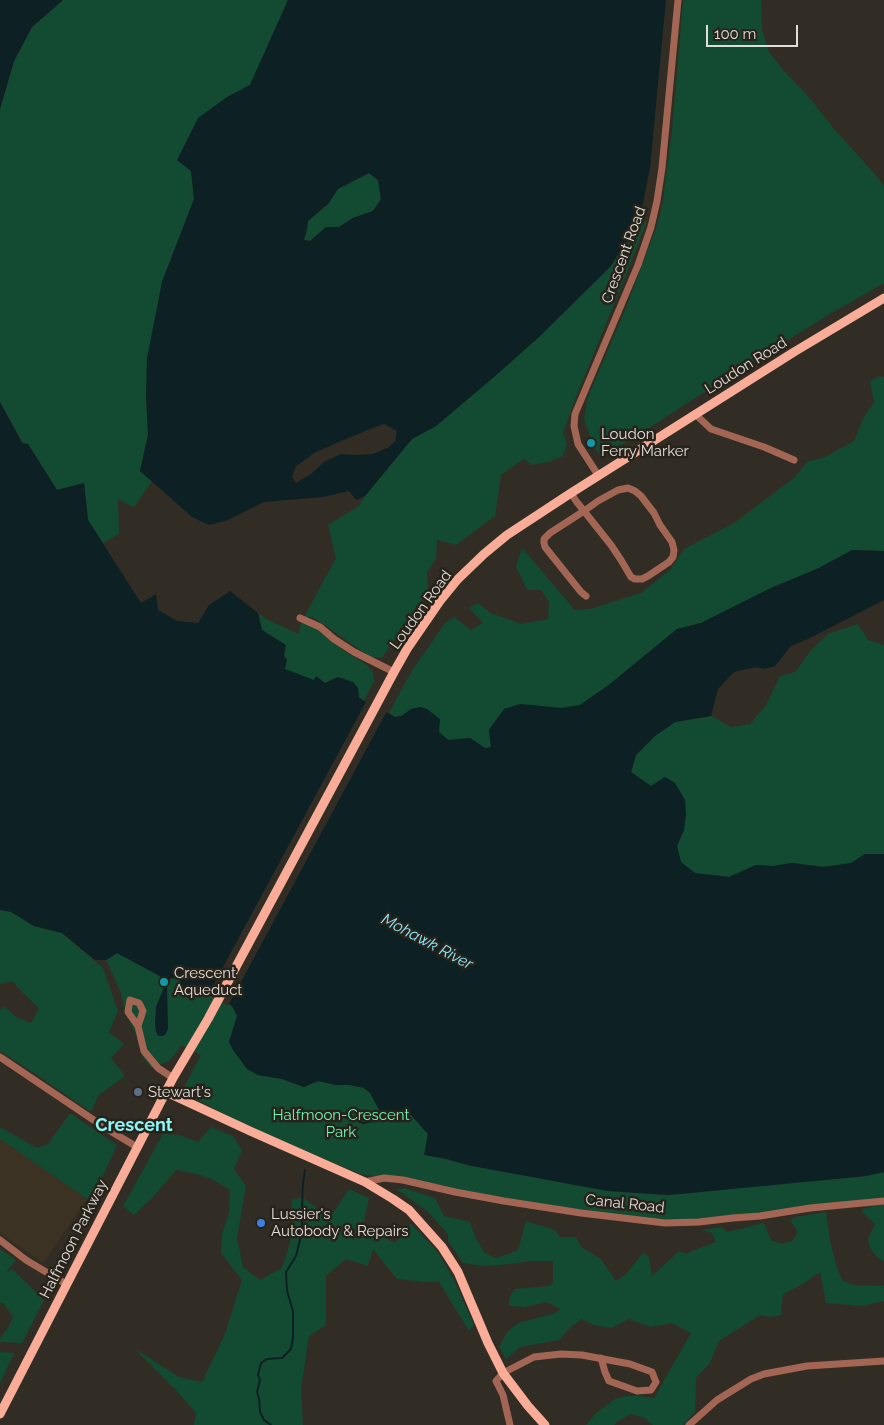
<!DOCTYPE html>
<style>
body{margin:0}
#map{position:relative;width:884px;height:1425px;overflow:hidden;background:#322d24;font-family:Raleway,sans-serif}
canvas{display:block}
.scale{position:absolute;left:706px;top:25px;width:92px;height:22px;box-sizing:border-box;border:2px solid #e1ddd8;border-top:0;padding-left:6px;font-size:15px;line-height:18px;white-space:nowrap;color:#e1ddd8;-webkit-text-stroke:4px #28231a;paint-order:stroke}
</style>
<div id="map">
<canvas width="884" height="1425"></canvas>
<div class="scale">100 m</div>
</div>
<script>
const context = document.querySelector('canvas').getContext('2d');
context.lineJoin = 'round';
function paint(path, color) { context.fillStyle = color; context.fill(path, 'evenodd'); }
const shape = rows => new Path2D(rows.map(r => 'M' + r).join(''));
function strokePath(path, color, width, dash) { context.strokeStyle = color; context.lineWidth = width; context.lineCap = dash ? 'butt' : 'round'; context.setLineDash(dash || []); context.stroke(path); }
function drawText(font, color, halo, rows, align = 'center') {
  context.font = font + ' Raleway,sans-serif'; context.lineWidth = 5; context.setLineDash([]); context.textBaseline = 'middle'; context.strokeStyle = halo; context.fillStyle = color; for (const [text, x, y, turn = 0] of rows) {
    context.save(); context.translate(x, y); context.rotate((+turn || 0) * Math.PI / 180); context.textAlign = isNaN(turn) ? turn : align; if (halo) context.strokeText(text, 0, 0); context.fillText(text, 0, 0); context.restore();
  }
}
const built = shape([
 [0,1139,87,1199,43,1263,0,1233]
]);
const green = shape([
 [63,0,288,0,250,85,227,97,177,160,191,171,194,199,162,282,146,394,148,435,140,471,152,481,134,507,118,499,119,534,103,543,88,520,84,483,57,490,28,444,23,443,0,402,0,109,14,61,32,27],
 [683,0,761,0,762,30,769,52,784,71,808,96,834,129,874,173,884,186,884,283,828,315,709,389,632,439,610,451,599,454,594,447,584,419,588,397,627,305,654,234,662,207,672,131],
 [369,173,378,180,381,199,373,211,353,218,339,227,326,227,310,241,304,240,307,229,308,221,328,204,338,189],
 [647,221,624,280,578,392,563,432,567,444,563,456,548,462,532,465,524,459,501,475,495,516,456,545,437,540,436,559,427,572,428,590,382,658,370,657,313,617,304,617,336,558,328,525,359,506,365,496,412,439,436,426,539,337,610,267,639,223],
 [880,376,884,377,884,551,852,550,819,568,771,588,701,623,677,629,610,684,580,705,561,709,536,705,504,709,489,730,491,747,485,748,470,738,448,740,439,732,411,709,401,716,395,717,389,713,411,672,445,623,454,617,471,630,483,623,469,608,478,603,491,613,521,624,548,619,549,602,541,590,527,590,516,566,522,548,575,610,591,609,641,593,670,570,684,549,734,523,794,478,807,462,825,457,854,441,864,417,874,402,870,381],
 [258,613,266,619,299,634,301,622,313,626,346,652,367,665,373,672,374,681,364,701,338,678,325,683,316,676,314,681,284,669,284,656,285,645,262,630],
 [858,624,868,640,884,645,884,854,865,854,851,863,824,867,792,863,773,866,756,865,729,877,695,873,681,862,677,846,684,830,685,800,675,784,665,778,651,786,631,772,636,755,655,736,675,722,711,716,731,727,750,724,766,705,780,676,795,672,812,649,828,634],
 [0,910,11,912,34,926,62,933,103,968,118,1011,109,1032,124,1044,111,1058,125,1076,98,1096,91,1112,31,1071,0,1051,0,1010,4,1006,16,1017,31,1023,39,1008,22,992,12,981,0,984],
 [117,953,168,980,156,1007,166,997,167,985,171,978,180,979,193,992,199,989,217,996,232,1006,238,1016,229,1042,247,1069,258,1075,282,1079,304,1087,318,1081,336,1085,350,1085,364,1088,370,1093,383,1117,391,1117,410,1114,428,1134,425,1154,467,1165,608,1191,669,1195,866,1176,884,1172,884,1201,699,1222,652,1222,360,1174,247,1126,190,1096,186,1089,185,1085,201,1055,181,1045,176,1053,169,1061,151,1068,142,1056,136,1035,125,1011,121,993,106,960],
 [70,1113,117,1145,92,1200,87,1199,0,1139,0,1127,37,1148,48,1144],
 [211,1127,233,1136,242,1150,234,1169,246,1186,237,1238,243,1267,260,1280,282,1268,290,1243,292,1200,302,1197,330,1218,349,1189,369,1198,363,1227,395,1243,411,1224,437,1251,454,1280,474,1325,469,1331,439,1282,426,1282,397,1279,373,1249,368,1266,346,1259,326,1276,326,1325,309,1336,301,1389,303,1425,194,1425,196,1413,175,1389,134,1348,179,1377,202,1382,225,1334,242,1280,221,1253,222,1234,229,1212,230,1190,212,1179,197,1174,176,1170,153,1197,134,1215,123,1206,163,1134,179,1135,198,1142],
 [404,1188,435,1198,444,1216,470,1222,475,1237,485,1253,495,1258,506,1255,518,1250,526,1221,555,1230,560,1237,576,1237,581,1247,601,1259,616,1281,626,1274,643,1253,649,1257,652,1276,679,1251,687,1254,692,1251,716,1242,712,1233,701,1230,722,1227,727,1232,764,1223,771,1240,781,1244,792,1241,798,1232,790,1220,795,1217,826,1212,830,1241,838,1271,843,1281,857,1286,869,1285,882,1286,884,1285,884,1301,863,1306,826,1303,820,1272,801,1285,783,1294,781,1315,770,1317,760,1315,719,1341,710,1363,696,1378,695,1412,683,1425,653,1425,644,1418,631,1414,617,1422,614,1425,586,1425,596,1413,615,1399,626,1396,640,1396,654,1398,691,1333,672,1323,650,1327,629,1319,611,1328,594,1325,581,1319,569,1329,559,1340,520,1347,506,1359,499,1347,507,1332,518,1323,552,1314,561,1309,546,1302,525,1307,509,1306,509,1298,515,1289,549,1286,553,1282,553,1261,531,1261,501,1265,482,1266,463,1263,448,1241,448,1234,428,1212,396,1189],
 [877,1205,884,1205,884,1262,876,1256,870,1248,868,1238,875,1224,863,1213,862,1209],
 [0,1249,16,1260,5,1273,12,1269,44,1300,22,1343,0,1342,0,1338,8,1328,13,1317,3,1303,0,1303],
 [0,1352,14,1353,0,1383]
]);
const water = shape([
 [0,0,63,0,32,27,14,61,0,109],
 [288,0,666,0,650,168,639,223,610,267,539,337,494,377,436,426,412,439,365,496,356,500,349,491,323,497,264,502,228,520,209,525,192,517,140,471,148,435,146,394,147,358,162,282,194,199,191,171,177,160,198,118,227,97,250,85],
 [369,173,378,180,381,199,373,211,353,218,339,227,326,227,310,241,304,240,307,229,308,221,328,204,338,189],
 [384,424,397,431,395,441,389,447,373,454,356,455,341,454,324,462,311,474,296,483,292,477,296,466,316,452,365,431],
 [0,402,22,443,28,444,57,490,84,483,88,520,141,603,156,594,158,610,177,621,198,623,209,605,230,591,258,613,262,630,286,645,284,656,287,660,285,669,314,680,316,676,325,683,338,677,353,682,358,688,359,698,395,717,402,716,411,709,420,707,427,709,440,719,439,732,448,740,470,738,485,748,491,747,489,730,504,709,520,704,561,708,580,705,610,684,677,629,701,623,771,588,819,568,852,550,884,551,884,600,808,639,791,646,775,666,764,669,756,667,734,672,718,689,711,716,675,722,655,736,636,755,631,772,651,786,665,777,675,783,685,800,686,814,684,830,677,846,681,862,695,873,729,877,756,865,773,866,792,863,824,867,851,863,865,854,884,854,884,1172,866,1176,669,1195,608,1191,467,1165,447,1159,424,1155,428,1134,410,1114,391,1117,383,1117,370,1093,364,1088,350,1085,336,1085,318,1081,304,1087,282,1079,258,1075,247,1069,233,1050,229,1042,237,1016,232,1006,217,996,199,989,193,992,185,991,181,986,180,979,171,978,167,985,168,1029,165,1035,162,1036,158,1036,156,1032,155,1024,156,1007,167,980,117,953,106,960,95,960,62,933,34,926,11,912,0,910]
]);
const pier = shape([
 [367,700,388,709,228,1006,216,998,208,995]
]);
const stream = shape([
 [328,1121,336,1111,363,1123,402,1115],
 [271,1425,264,1420,260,1412,259,1398,257,1392,260,1380,258,1375,261,1363,267,1359,282,1358,291,1349,293,1337,293,1311,287,1291,286,1272,296,1256,302,1232,302,1209,303,1183,305,1170]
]);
const minor = shape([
 [695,414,711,429,764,447,794,460],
 [598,475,578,444,574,426,575,414,638,265,651,227,657,201,662,168,678,0],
 [571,493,576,501,584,511,611,545,621,560,631,577,635,579,642,579,648,576,669,562,673,557,674,550,672,542,660,525,654,513,641,496,635,491,628,488,618,490,598,501,584,511,550,533,544,539,544,543,545,547,581,592,586,596],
 [300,618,320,627,334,639,354,652,394,672],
 [138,1026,143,1011,139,1003,130,1000,128,1012,138,1026,144,1051,158,1068,173,1078],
 [0,1057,107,1129,137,1147],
 [365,1182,384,1178,403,1180,455,1192,504,1201,581,1213,665,1223,699,1222,733,1218,760,1216,810,1208,884,1201],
 [0,1240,26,1260,66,1284],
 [510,1425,503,1395,496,1381,503,1373,534,1357,561,1354,582,1355,630,1364,652,1372,656,1382,651,1390,637,1391,609,1381,605,1372,601,1358],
 [689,1425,717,1400,751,1379,764,1374,807,1366,884,1361]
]);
const major = shape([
 [166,1092,250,1131,365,1182,393,1199,409,1210,442,1247,458,1272,488,1343,503,1373,528,1406,545,1425],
 [0,1414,173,1078,208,1019,394,672,407,649,440,601,458,579,484,554,507,535,571,493,794,352,884,298]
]);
const markers = [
 [591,443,5,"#0f9aa8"],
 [164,982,5,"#0f9aa8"],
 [138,1092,5,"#5c6f8a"],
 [261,1223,5,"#3f7fe0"]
];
const streetNames = [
 ["Crescent Road",624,255,-70],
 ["Loudon Road",746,366,-32],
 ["Loudon Road",421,610,-54],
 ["Canal Road",625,1204,6],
 ["Halfmoon Parkway",74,1239,-63]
];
const poiNames = [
 ["Loudon",601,434],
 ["Ferry Marker",601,451],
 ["Crescent",174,973],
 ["Aqueduct",174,990],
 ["Stewart's",148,1092],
 ["Lussier's",271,1214],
 ["Autobody & Repairs",271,1231]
];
const parkNames = [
 ["Halfmoon-Crescent",341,1115],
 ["Park",341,1132]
];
const waterNames = [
 ["Mohawk River",427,942,28]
];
const quarterNames = [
 ["Crescent",134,1126]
];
paint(built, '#3b3223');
paint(green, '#134a32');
paint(water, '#0d2024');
paint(pier, '#322d24');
strokePath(stream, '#0d2024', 2);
strokePath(minor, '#a36655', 7);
strokePath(major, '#f9ad98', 9);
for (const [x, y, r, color] of markers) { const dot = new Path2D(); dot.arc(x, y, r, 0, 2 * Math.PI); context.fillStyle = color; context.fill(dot); strokePath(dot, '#28231a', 2); }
drawText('15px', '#e1ddd8', '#28231a', streetNames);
drawText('15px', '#e1ddd8', '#28231a', poiNames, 'left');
drawText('15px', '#68fab9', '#28231a', parkNames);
drawText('italic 16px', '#8be8ff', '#28231a', waterNames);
drawText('bold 18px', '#8af6f7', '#28231a', quarterNames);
</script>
